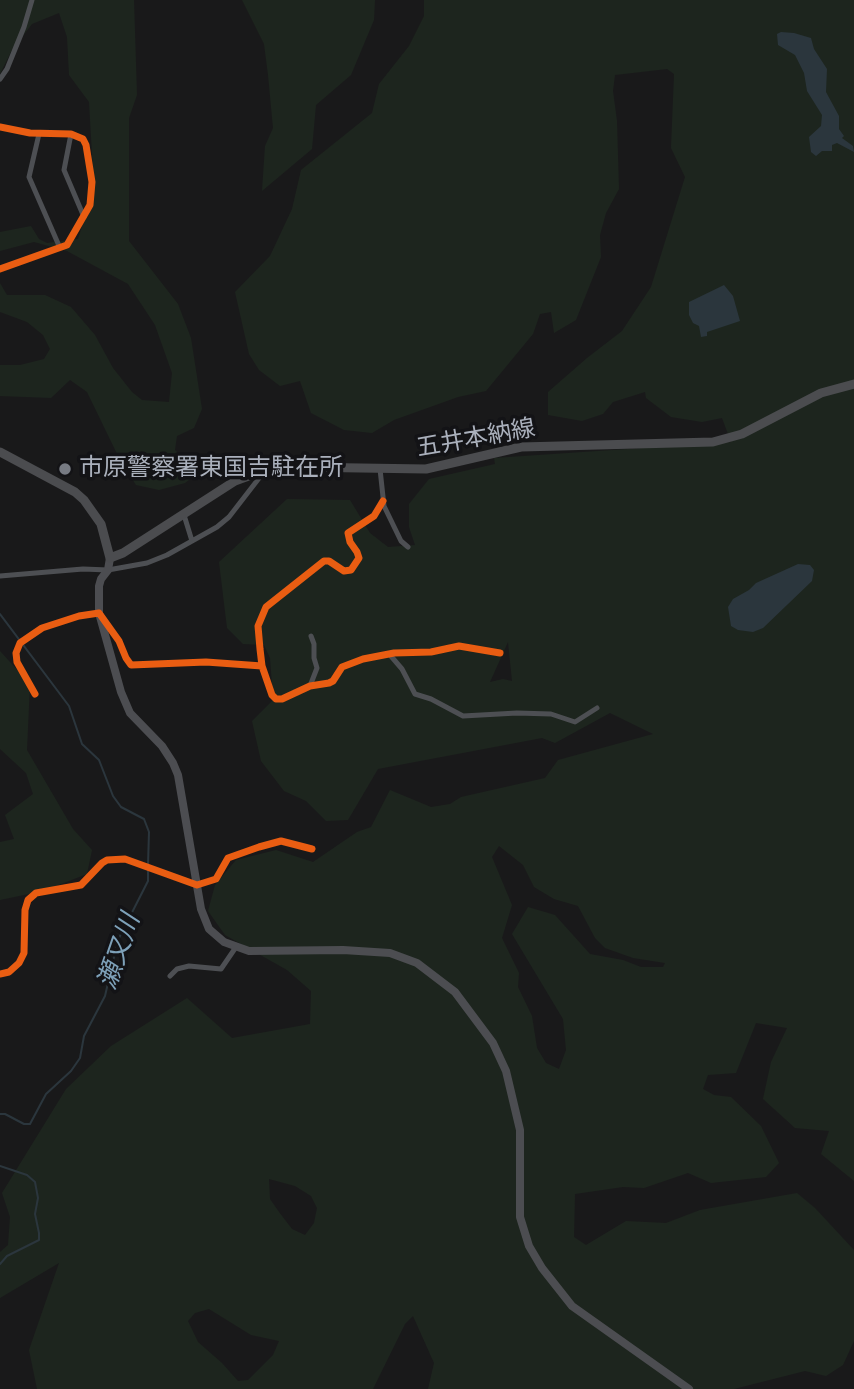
<!DOCTYPE html>
<meta charset="utf-8">
<style>
body{margin:0}
canvas{display:block;background:#19191a}
</style>
<canvas width="854" height="1389"></canvas>
<script>
const context = document.querySelector('canvas').getContext('2d');
context.lineJoin = 'round';
function paint(path, color) { context.fillStyle = color; context.fill(path, 'evenodd'); }
const shape = rows => new Path2D(rows.map(r => 'M' + r).join(''));
function strokePath(path, color, width, dash) { context.strokeStyle = color; context.lineWidth = width; context.lineCap = dash ? 'butt' : 'round'; context.setLineDash(dash || []); context.stroke(path); }
function drawText(font, color, halo, rows, align = 'center') {
  context.font = font + ' Signika,"Noto Sans JP",sans-serif'; context.lineWidth = 7; context.setLineDash([]); context.textBaseline = 'middle'; context.strokeStyle = halo; context.fillStyle = color; for (const [text, x, y, turn = 0] of rows) {
    context.save(); context.translate(x, y); context.rotate((+turn || 0) * Math.PI / 180); context.textAlign = isNaN(turn) ? turn : align; if (halo) context.strokeText(text, 0, 0); context.fillText(text, 0, 0); context.restore();
  }
}
const green = shape([
 [0,0,134,0,137,95,129,118,129,241,178,304,191,338,202,409,194,428,177,436,175,450,199,472,185,483,159,490,136,485,121,462,87,392,70,380,51,398,0,396,0,365,20,365,44,359,50,349,43,335,27,322,0,312,0,283,7,295,45,295,71,307,95,335,113,368,132,392,142,400,169,402,172,373,155,325,128,284,67,251,34,242,0,251,0,232,31,226,39,239,47,243,78,239,94,189,89,102,69,75,67,37,59,13,32,24,12,50,0,74],
 [242,0,375,0,374,20,351,75,316,105,312,149,262,191,265,146,273,128,268,75,264,44],
 [424,0,854,0,854,1181,821,1154,829,1131,795,1128,763,1099,771,1062,787,1028,756,1023,736,1073,708,1075,703,1089,714,1095,731,1097,761,1126,779,1163,766,1177,711,1183,688,1173,644,1188,623,1187,575,1194,574,1237,586,1245,626,1221,666,1223,700,1210,797,1193,815,1208,854,1250,854,1341,843,1365,826,1376,805,1371,734,1389,428,1389,434,1363,413,1316,405,1324,373,1389,37,1389,29,1350,59,1263,0,1298,0,1252,8,1245,10,1217,2,1193,66,1089,111,1046,187,998,232,1038,310,1024,311,991,287,970,225,935,208,911,215,885,236,860,276,850,313,862,357,832,371,827,390,790,431,807,450,804,461,797,545,778,558,760,653,734,610,713,555,743,542,738,378,769,348,820,326,821,306,801,284,791,261,761,252,721,276,697,272,685,270,658,264,645,243,644,227,628,219,562,287,499,350,500,370,533,388,547,415,545,409,527,409,504,429,479,495,464,494,458,731,442,722,418,702,422,671,417,646,398,645,392,613,402,603,414,582,421,548,415,548,392,587,358,622,331,651,287,685,177,671,148,674,74,667,69,615,75,613,91,617,121,619,189,606,213,600,235,601,257,576,320,554,333,551,312,540,314,533,334,486,391,458,397,394,420,372,433,344,430,311,413,300,381,280,386,259,370,249,354,235,292,270,256,292,209,301,170,372,113,379,84,409,46,424,16],
 [508,642,512,681,503,679,490,682],
 [499,846,523,865,534,887,554,899,578,906,595,938,605,948,633,958,665,963,663,967,641,967,623,960,590,954,555,915,528,907,512,934,563,1019,566,1050,559,1069,546,1063,537,1048,532,1016,518,987,519,973,502,938,512,905,492,857],
 [269,1179,295,1186,311,1196,317,1208,314,1223,305,1235,292,1229,279,1212,270,1199],
 [209,1309,251,1335,279,1341,273,1355,248,1380,238,1381,222,1363,198,1342,188,1321,195,1313],
 [0,651,30,684,27,750,73,829,92,850,87,874,43,891,0,900,0,842,14,839,5,815,33,794,26,773,0,749]
]);
const water = shape([
 [781,32,794,33,811,38,814,49,827,69,826,92,839,116,839,129,844,136,842,138,853,146,854,152,837,143,832,145,832,151,822,151,816,156,811,152,809,137,821,126,822,115,807,91,804,73,795,55,778,45,777,34],
 [724,285,733,296,740,321,707,332,707,336,701,337,699,326,693,323,689,315,689,302],
 [798,564,810,565,814,570,812,581,763,628,753,632,738,630,731,626,728,607,733,599,749,590,756,583]
]);
const stream = shape([
 [0,614,69,706,82,744,99,760,113,796,121,807,144,819,149,832,148,865],
 [0,1114,5,1114,24,1124,30,1124,46,1094,71,1071,80,1058,84,1036,105,996,118,940,148,881,148,870],
 [0,1166,27,1175,35,1182,38,1198,35,1214,39,1233,39,1240,7,1256,0,1264]
]);
const street = shape([
 [0,79,7,69,24,27,32,0],
 [0,127,30,133,71,134,83,139,86,145,92,182,90,205,67,245,0,269],
 [39,134,29,177,60,248],
 [71,134,64,170,84,217],
 [380,469,384,506,401,541,408,547],
 [383,501,374,516,348,533,350,542,357,552,359,558,351,570,344,571,329,561,324,561,266,607,258,626,260,649,262,666,272,695,276,699,282,699,310,686,329,683,333,681,342,667,363,659,394,653,431,652,459,646,500,653],
 [184,515,192,541],
 [0,576,83,569,108,570,147,563,167,555,217,527,229,517,263,473],
 [390,655,402,669,415,694,431,699,463,716,517,713,551,714,575,722,597,708],
 [310,686,317,668,314,658,314,644,311,636],
 [35,694,17,662,16,653,20,643,42,628,79,616,99,613,119,641,126,658,131,665,206,662,262,666],
 [0,974,9,972,19,963,24,953,25,910,28,900,36,893,81,885,102,863,107,860,125,859,197,885,216,879,228,858,259,847,281,841,312,849],
 [170,976,177,969,189,966,221,969,236,947]
]);
const secondary = shape([
 [110,558,108,570,101,579,99,586,99,613,121,692,130,713,162,746,173,763,178,775,201,909,209,929,224,942,249,951,343,950,390,953,417,963,455,992,493,1043,506,1071,520,1130,520,1217,529,1246,542,1268,572,1306,689,1389]
]);
const primary = shape([
 [0,452,75,492,84,500,101,524,110,558,123,553,235,481,265,470,296,467,426,469,521,447,713,442,742,434,821,393,854,384]
]);
const cycleway = shape([
 [0,127,30,133,71,134,83,139,86,145,92,182,90,205,67,245,0,269],
 [383,501,374,516,348,533,350,542,357,552,359,558,351,570,344,571,329,561,324,561,266,607,258,626,260,649,262,666,272,695,276,699,282,699,310,686,329,683,333,681,342,667,363,659,394,653,431,652,459,646,500,653],
 [35,694,17,662,16,653,20,643,42,628,79,616,99,613,119,641,126,658,131,665,206,662,262,666],
 [0,974,9,972,19,963,24,953,25,910,28,900,36,893,81,885,102,863,107,860,125,859,197,885,216,879,228,858,259,847,281,841,312,849]
]);
const markers = [
 [65,469,7,"#777b83"]
];
const streetNames = [
 ["五井本納線",476,439,-10]
];
const poiNames = [
 ["市原警察署東国吉駐在所",79,469]
];
const waterNames = [
 ["瀬又川",120,952,-71]
];
paint(green, '#1d251e');
paint(water, '#2b363d');
strokePath(stream, '#2b363d', 2);
strokePath(street, '#4d4f53', 5);
strokePath(secondary, '#4c4d51', 8);
strokePath(primary, '#4b4c4f', 9);
strokePath(cycleway, '#e95d12', 7);
for (const [x, y, r, color] of markers) { const dot = new Path2D(); dot.arc(x, y, r, 0, 2 * Math.PI); context.fillStyle = color; context.fill(dot); strokePath(dot, '#131316', 2.5); }
drawText('24px', '#aab0bc', '#131316', streetNames);
drawText('24px', '#aab0bc', '#131316', poiNames, 'left');
drawText('italic 26px', '#7ea1b9', '#131316', waterNames);
</script>
